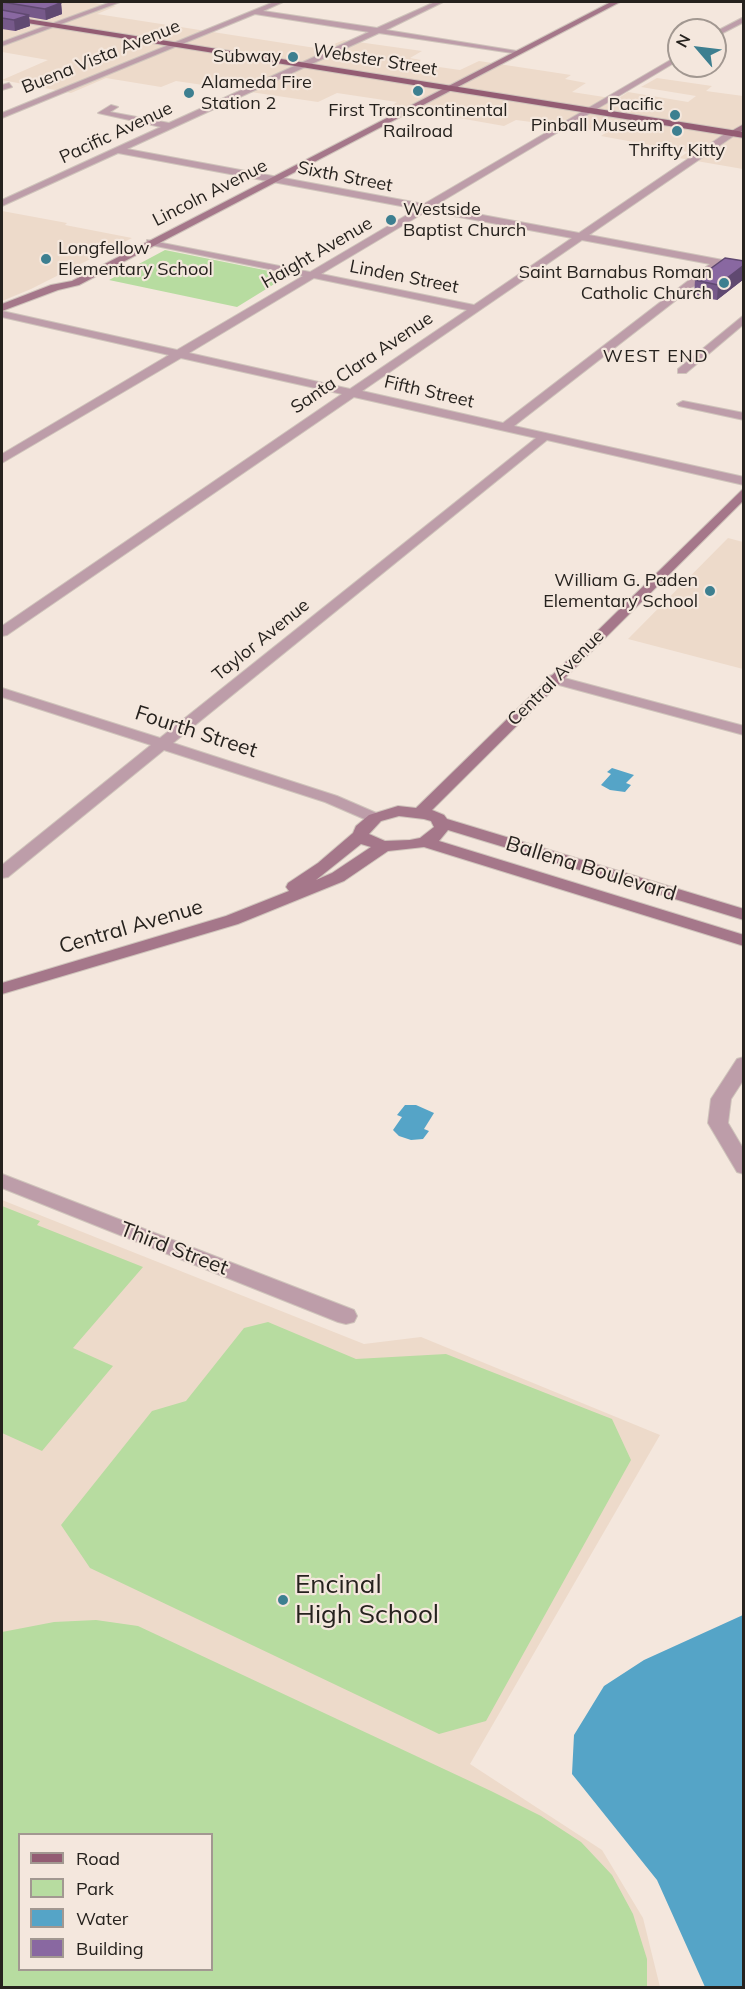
<!DOCTYPE html>
<style>
body{margin:0}
#map{position:relative;width:745px;height:1989px;overflow:hidden;background:#f4e7dd;font-family:Mulish,sans-serif}
canvas{display:block}
.frame{position:absolute;inset:0;border:3px solid #26221e;pointer-events:none}
.legend{position:absolute;left:18px;top:1833px;width:195px;height:138px;box-sizing:border-box;background:#f4e7dd;border:2px solid #a29891;margin:0;padding:8px 10px;list-style:none;font-size:18px;color:#26221e}
.legend li{display:flex;align-items:center;gap:12px;height:30px}
.legend b{width:30px;border:2px solid #a29891}
.north{position:absolute;left:667px;top:18px;width:60px;height:60px;box-sizing:border-box;background:#f4e7dd;border:2px solid #a29891;border-radius:50%;rotate:298deg;font-size:16px;font-weight:700;line-height:24px;text-align:center;color:#26221e}
.north::after{content:'';display:block;margin:auto;width:21px;height:27px;background:#3d7f90;clip-path:polygon(50% 0,100% 100%,50% 72%,0 100%)}
</style>
<div id="map">
<canvas width="745" height="1989"></canvas>
<div class="frame"></div>
<ul class="legend">
<li><b style="height:8px;background:#935c73"></b>Road</li>
<li><b style="height:16px;background:#b7dca0"></b>Park</li>
<li><b style="height:16px;background:#55a4c7"></b>Water</li>
<li><b style="height:16px;background:#8968a1"></b>Building</li>
</ul>
<div class="north">N</div>
</div>
<script>
const context = document.querySelector('canvas').getContext('2d');
context.lineJoin = 'round';
function paint(path, color) { context.fillStyle = color; context.fill(path, 'evenodd'); }
const shape = rows => new Path2D(rows.map(r => 'M' + r).join(''));
function strokePath(path, color, width, dash) { context.strokeStyle = color; context.lineWidth = width; context.lineCap = dash ? 'butt' : 'round'; context.setLineDash(dash || []); context.stroke(path); }
function drawText(font, color, halo, rows, align = 'center') {
  context.font = font + ' Mulish,sans-serif'; context.lineWidth = 4.5; context.setLineDash([]); context.textBaseline = 'middle'; context.strokeStyle = halo; context.fillStyle = color; for (const [text, x, y, turn = 0] of rows) {
    context.save(); context.translate(x, y); context.rotate((+turn || 0) * Math.PI / 180); context.textAlign = isNaN(turn) ? turn : align; if (halo) context.strokeText(text, 0, 0); context.fillText(text, 0, 0); context.restore();
  }
}
const built = shape([
 [2,2,87,2,116,6,97,14,322,49,344,40,422,51,410,58,421,60,418,62,425,65,460,70,479,61,571,75,565,79,586,83,572,92,617,99,628,92,688,102,696,96,641,87,657,78,712,86,706,91,743,96,743,169,679,158,688,152,601,136,607,132,516,120,504,126,391,106,397,102,337,93,318,102,176,81,161,87,106,78,71,93,2,80,48,60,2,52],
 [2,211,67,223,65,225,132,238,31,289,2,301],
 [728,538,743,542,743,669,628,639],
 [2,1200,364,1344,421,1337,660,1435,470,1764,602,1850,643,1918,660,1987,2,1987],
 [20,1834,212,1834,212,1970,20,1970]
]);
const green = shape([
 [165,250,289,275,237,307,109,280],
 [2,1206,40,1221,37,1225,143,1267,73,1348,113,1366,42,1451,2,1433],
 [268,1322,356,1359,446,1354,612,1419,631,1460,486,1721,439,1734,90,1568,61,1525,152,1411,186,1401,244,1328],
 [96,1620,138,1626,491,1791,541,1816,581,1842,612,1875,633,1914,647,1959,647,1987,2,1987,2,1632,54,1622],
 [20,1834,212,1834,212,1970,20,1970]
]);
const water = shape([
 [612,768,634,775,626,783,631,785,625,792,610,790,601,785,611,774,607,772],
 [405,1105,416,1105,434,1113,424,1129,429,1131,423,1139,411,1140,399,1136,393,1130,402,1117,397,1115],
 [743,1615,743,1987,705,1987,657,1880,572,1774,574,1735,604,1686,644,1660]
]);
const street = shape([
 [111,2,120,2,2,46,2,42,111,2],
 [274,2,283,2,263,11,377,28,435,2,443,2,386,30,523,52,519,54,379,33,127,149,424,204,679,55,679,60,434,206,579,233,729,131,735,131,735,135,589,235,744,264,744,270,720,266,514,426,744,477,744,485,547,440,173,743,337,796,381,815,383,818,381,821,369,821,325,802,164,750,8,877,2,878,2,865,151,745,2,697,2,688,160,738,536,438,354,397,7,635,2,636,2,626,342,394,181,358,2,463,2,454,169,355,2,317,2,311,177,350,303,276,151,245,147,244,147,240,310,272,417,209,118,153,2,206,2,200,161,127,98,113,111,105,118,107,110,112,169,123,369,32,255,14,2,118,2,113,274,2],
 [427,211,572,238,474,305,321,274,427,211],
 [582,240,710,264,503,423,362,391,582,240],
 [314,278,467,310,350,389,189,353,314,278],
 [744,17,744,22,715,37,715,32,744,17],
 [9,83,12,87,2,90,2,85,9,83],
 [744,315,744,324,686,373,678,373,678,369,744,315],
 [683,401,744,413,744,420,679,406,677,404,683,401],
 [553,675,744,726,744,735,548,682,546,679,548,676,553,675],
 [744,1057,744,1079,731,1099,728,1123,744,1150,744,1174,737,1172,708,1123,711,1099,737,1059,744,1057],
 [2,1174,354,1310,357,1316,354,1322,346,1324,338,1322,2,1188,2,1174]
]);
const secondary = shape([
 [611,2,620,2,79,285,58,290,2,311,2,304,51,285,72,281,611,2],
 [744,124,744,130,732,136,728,133,744,124],
 [744,488,744,500,432,810,444,815,447,819,744,909,744,920,448,830,439,841,744,935,744,946,424,847,388,851,344,881,238,924,2,994,2,983,226,916,289,891,286,887,288,883,318,863,353,833,356,826,369,815,398,806,416,808,744,488],
 [399,816,424,819,431,821,434,827,420,838,410,840,385,841,369,834,381,821,399,816],
 [361,844,371,847,332,873,316,880,361,844]
]);
const primary = shape([
 [2,15,744,132,744,138,2,19,2,15]
]);
const wall = shape([
 [2,2,61,3,62,14,46,20,29,17,30,26,15,31,2,29],
 [744,261,744,279,717,300,694,296,695,280]
]);
const shadedWall = shape([
 [61,3,62,14,46,20,45,9],
 [29,15,30,26,15,31,14,20],
 [744,265,744,279,717,300,718,285]
]);
const building = shape([
 [2,2,53,2,61,3,45,9,2,2],
 [2,10,29,15,14,20,2,18,2,10],
 [725,258,744,261,744,265,718,285,695,280,725,258]
]);
const markers = [
 [293,57,6,"#3d7f90"],
 [418,91,6,"#3d7f90"],
 [189,93,6,"#3d7f90"],
 [675,115,6,"#3d7f90"],
 [677,131,6,"#3d7f90"],
 [391,220,6,"#3d7f90"],
 [46,259,6,"#3d7f90"],
 [724,283,6,"#3d7f90"],
 [710,591,6,"#3d7f90"],
 [283,1600,6,"#3d7f90"]
];
const farStreetnames = [
 ["Buena Vista Avenue",101,57,-22],
 ["Webster Street",375,60,9],
 ["Pacific Avenue",116,133,-25],
 ["Sixth Street",345,177,11],
 ["Lincoln Avenue",210,193,-27],
 ["Haight Avenue",317,253,-30],
 ["Linden Street",404,277,11],
 ["Santa Clara Avenue",362,363,-34],
 ["Fifth Street",429,392,13],
 ["Taylor Avenue",261,640,-39],
 ["Central Avenue",556,678,-45]
];
const farPoinames = [
 ["Subway",281,57],
 ["Alameda Fire",201,83,"left"],
 ["Station 2",201,104,"left"],
 ["Pacific",663,105],
 ["Pinball Museum",663,126],
 ["First Transcontinental",418,111,"center"],
 ["Railroad",418,132,"center"],
 ["Thrifty Kitty",677,151,"center"],
 ["Westside",403,210,"left"],
 ["Baptist Church",403,231,"left"],
 ["Longfellow",58,249,"left"],
 ["Elementary School",58,270,"left"],
 ["Saint Barnabus Roman",712,273],
 ["Catholic Church",712,294],
 ["William G. Paden",698,581],
 ["Elementary School",698,602]
];
const farNeighbourhoodnames = [
 ["WEST END",656,357]
];
const streetNames = [
 ["Fourth Street",196,732,18],
 ["Ballena Boulevard",591,869,17],
 ["Central Avenue",131,927,-16],
 ["Third Street",174,1249,21]
];
const nearPoinames = [
 ["Encinal",295,1585],
 ["High School",295,1615]
];
paint(built, '#eddaca');
paint(green, '#b7dca0');
paint(water, '#55a4c7');
strokePath(street, '#cfc4bb', 2);
strokePath(secondary, '#cfc4bb', 2);
strokePath(primary, '#cfc4bb', 2);
paint(street, '#bd9da9');
paint(secondary, '#a5778a');
paint(primary, '#935c73');
paint(wall, '#76598a');
paint(shadedWall, '#604971');
paint(building, '#8968a1');
strokePath(building, '#604971', 1.5);
for (const [x, y, r, color] of markers) { const dot = new Path2D(); dot.arc(x, y, r, 0, 2 * Math.PI); context.fillStyle = color; context.fill(dot); strokePath(dot, '#f4e7dd', 2); }
drawText('18px', '#26221e', '#f4e7dd', farStreetnames);
drawText('18px', '#26221e', '#f4e7dd', farPoinames, 'right');
context.letterSpacing = '1.5px';
drawText('18px', '#26221e', '#f4e7dd', farNeighbourhoodnames);
context.letterSpacing = '0px';
drawText('21px', '#26221e', '#f4e7dd', streetNames);
drawText('26px', '#26221e', '#f4e7dd', nearPoinames, 'left');
</script>
